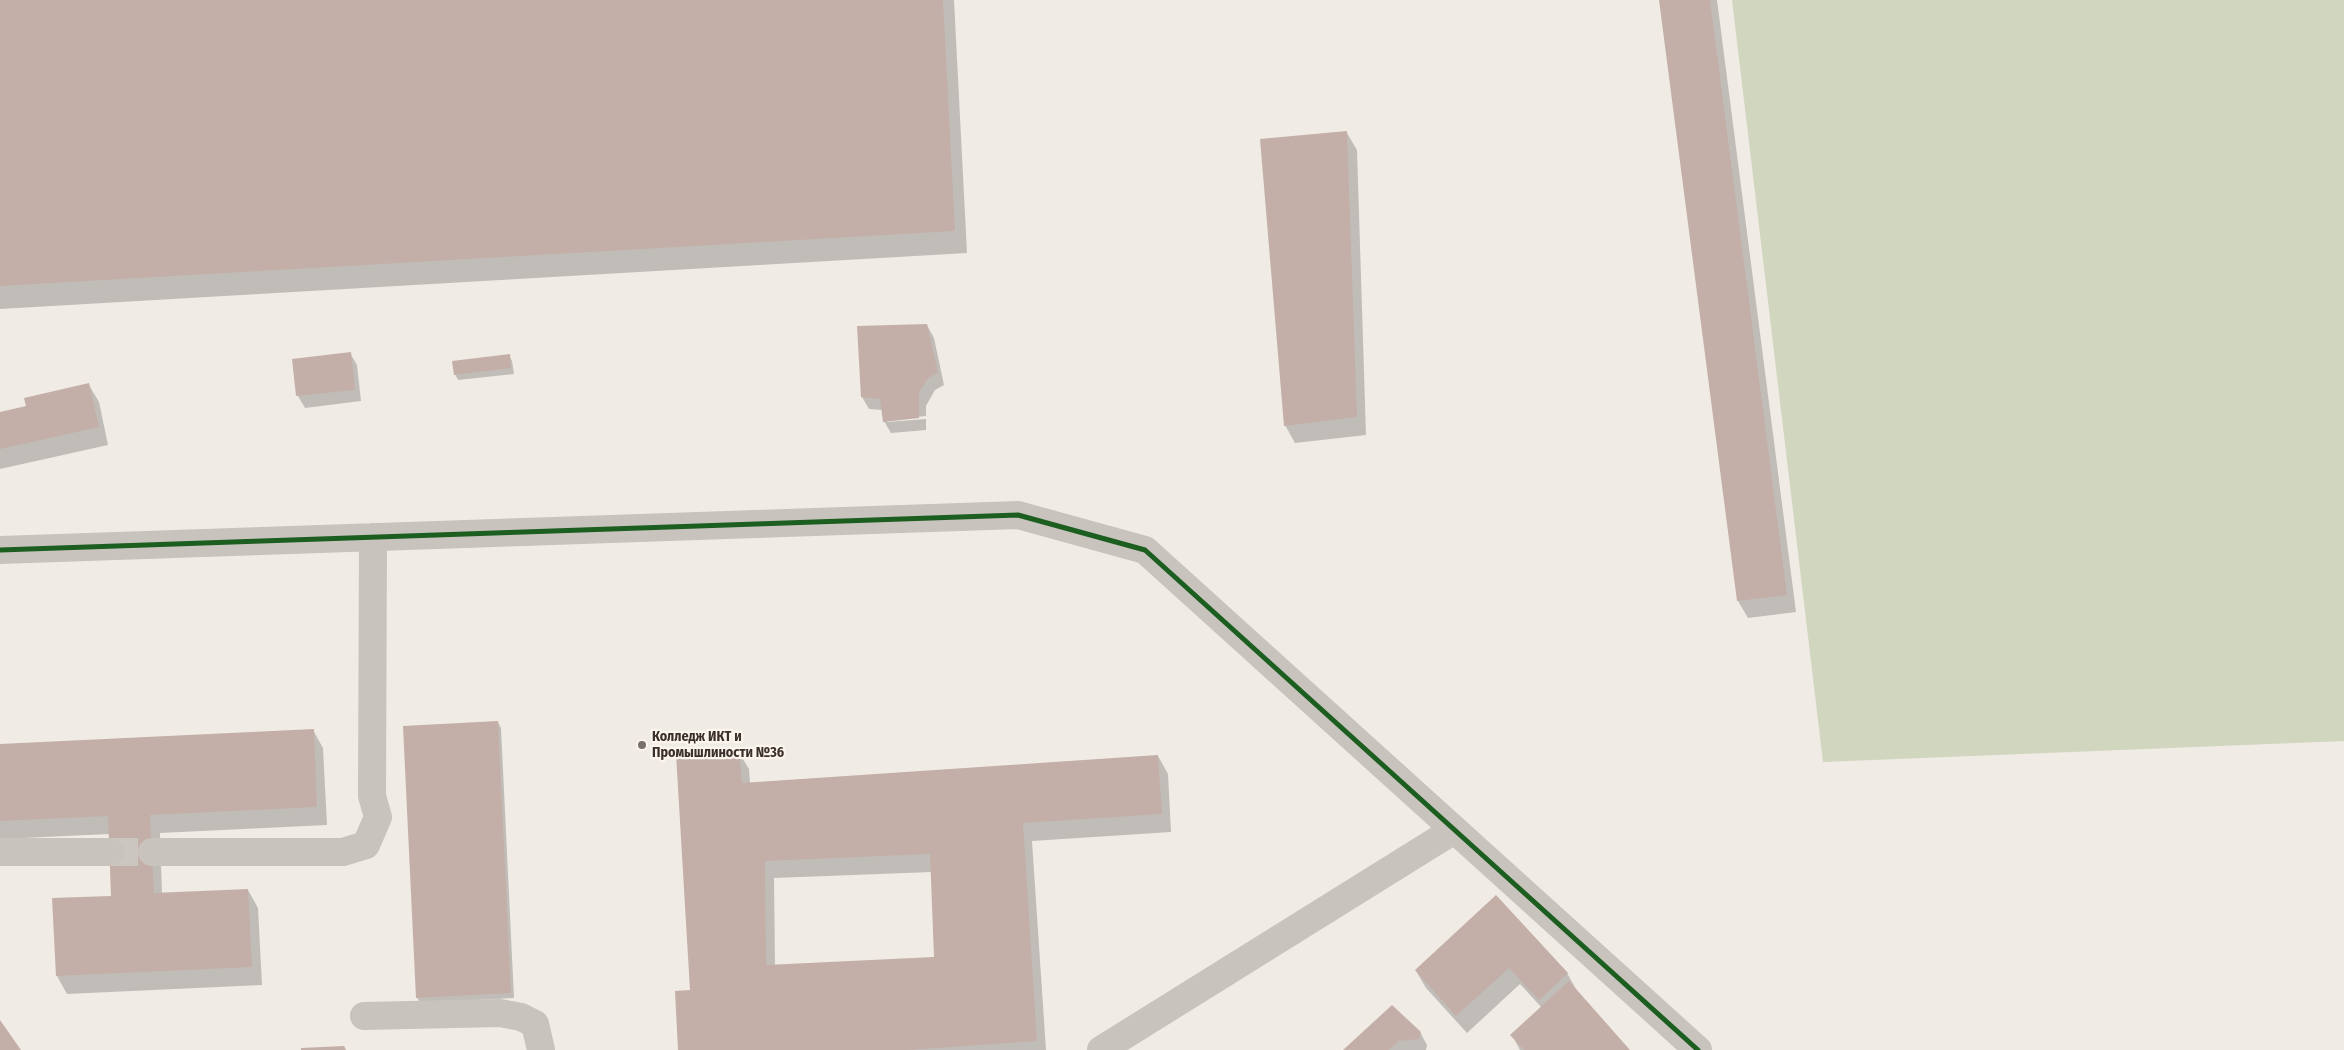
<!DOCTYPE html>
<meta charset="utf-8">
<style>
body{margin:0}
canvas{display:block;background:#f0ebe5}
</style>
<canvas width="2344" height="1050"></canvas>
<script>
const context = document.querySelector('canvas').getContext('2d');
context.lineJoin = 'round';
function paint(path, color) { context.fillStyle = color; context.fill(path, 'evenodd'); }
const shape = rows => new Path2D(rows.map(r => 'M' + r).join(''));
function strokePath(path, color, width, dash) { context.strokeStyle = color; context.lineWidth = width; context.lineCap = dash ? 'butt' : 'round'; context.setLineDash(dash || []); context.stroke(path); }
function drawText(font, color, halo, rows, align = 'center') {
  context.font = font + ' "Fira Sans Condensed",sans-serif'; context.lineWidth = 4.5; context.setLineDash([]); context.textBaseline = 'middle'; context.strokeStyle = halo; context.fillStyle = color; for (const [text, x, y, turn = 0] of rows) {
    context.save(); context.translate(x, y); context.rotate((+turn || 0) * Math.PI / 180); context.textAlign = isNaN(turn) ? turn : align; if (halo) context.strokeText(text, 0, 0); context.fillText(text, 0, 0); context.restore();
  }
}
const green = shape([
 [1732,0,2344,0,2344,741,1823,762]
]);
const shadow = shape([
 [0,0,954,0,967,253,0,309],
 [1660,0,1717,0,1796,612,1748,618,1738,601],
 [1347,133,1357,150,1366,435,1295,443,1285,425],
 [927,325,934,338,944,385,935,390,926,406,926,418,926,416,887,420,887,422,926,419,926,430,891,433,884,421,883,410,869,409,862,397],
 [350,353,357,365,361,401,305,408,298,396,294,360],
 [509,355,512,361,514,374,458,380,455,374],
 [89,385,99,402,108,445,0,469,0,413,27,407],
 [498,722,501,728,514,998,420,1003,417,997],
 [313,730,323,748,327,825,160,833,162,894,248,890,258,908,262,985,67,994,57,976,113,897,110,834,0,839,0,745],
 [738,751,749,769,750,783,1158,756,1168,774,1171,832,1032,841,1046,1050,680,1050],
 [932,872,935,958,775,966,774,878],
 [1496,897,1567,973,1577,991,1628,1050,1520,1050,1512,1035,1542,1008,1520,984,1467,1033,1426,988,1416,971],
 [1420,1032,1427,1045,1426,1050,1346,1050]
]);
const building = shape([
 [0,0,943,0,955,231,0,286],
 [1659,0,1710,0,1787,595,1737,601],
 [1347,131,1357,417,1284,426,1260,139],
 [927,324,938,373,928,378,919,393,919,418,883,422,880,399,861,397,857,326],
 [351,352,355,390,296,396,292,359],
 [510,354,511,368,454,375,452,361],
 [89,383,99,427,0,449,0,412,26,406,24,398],
 [498,721,511,993,416,998,403,726],
 [314,729,317,807,150,815,154,893,248,889,252,967,56,976,52,898,111,896,108,816,0,821,0,744],
 [739,750,742,783,1158,755,1162,814,1023,823,1037,1041,908,1050,678,1050,675,991,690,990,676,754],
 [930,854,934,957,766,965,765,861],
 [1496,895,1568,973,1539,1000,1509,968,1456,1016,1415,970],
 [1569,981,1630,1050,1524,1050,1510,1035],
 [1392,1005,1421,1032,1419,1039,1398,1041,1389,1050,1343,1050],
 [0,1020,21,1050,0,1050],
 [344,1046,346,1050,301,1050,301,1048]
]);
const minorTunnel = shape([
 [110,852,152,852]
]);
const minor = shape([
 [0,550,1018,515,1145,550,1698,1050],
 [0,852,110,852],
 [152,852,343,852,366,845,378,817,372,796,373,537],
 [364,1016,500,1013,521,1017,535,1024,541,1050],
 [1101,1050,1454,830]
]);
const cycleway = shape([
 [0,550,1018,515,1145,550,1698,1050]
]);
const markers = [
 [642,745,5,"#7a716c"]
];
const poiNames = [
 ["Колледж ИКТ и",652,737],
 ["Промышлиности №36",652,753]
];
paint(green, '#d1d6bf');
paint(shadow, '#0003');
paint(building, '#c3afa7');
strokePath(minorTunnel, '#ccc6c0', 28, [28, 14]);
strokePath(minor, '#c9c3be', 28);
strokePath(cycleway, '#1b5e20', 5);
for (const [x, y, r, color] of markers) { const dot = new Path2D(); dot.arc(x, y, r, 0, 2 * Math.PI); context.fillStyle = color; context.fill(dot); strokePath(dot, '#fbf5ee', 2); }
drawText('bold 14px', '#3b302b', '#fbf5ee', poiNames, 'left');
</script>
